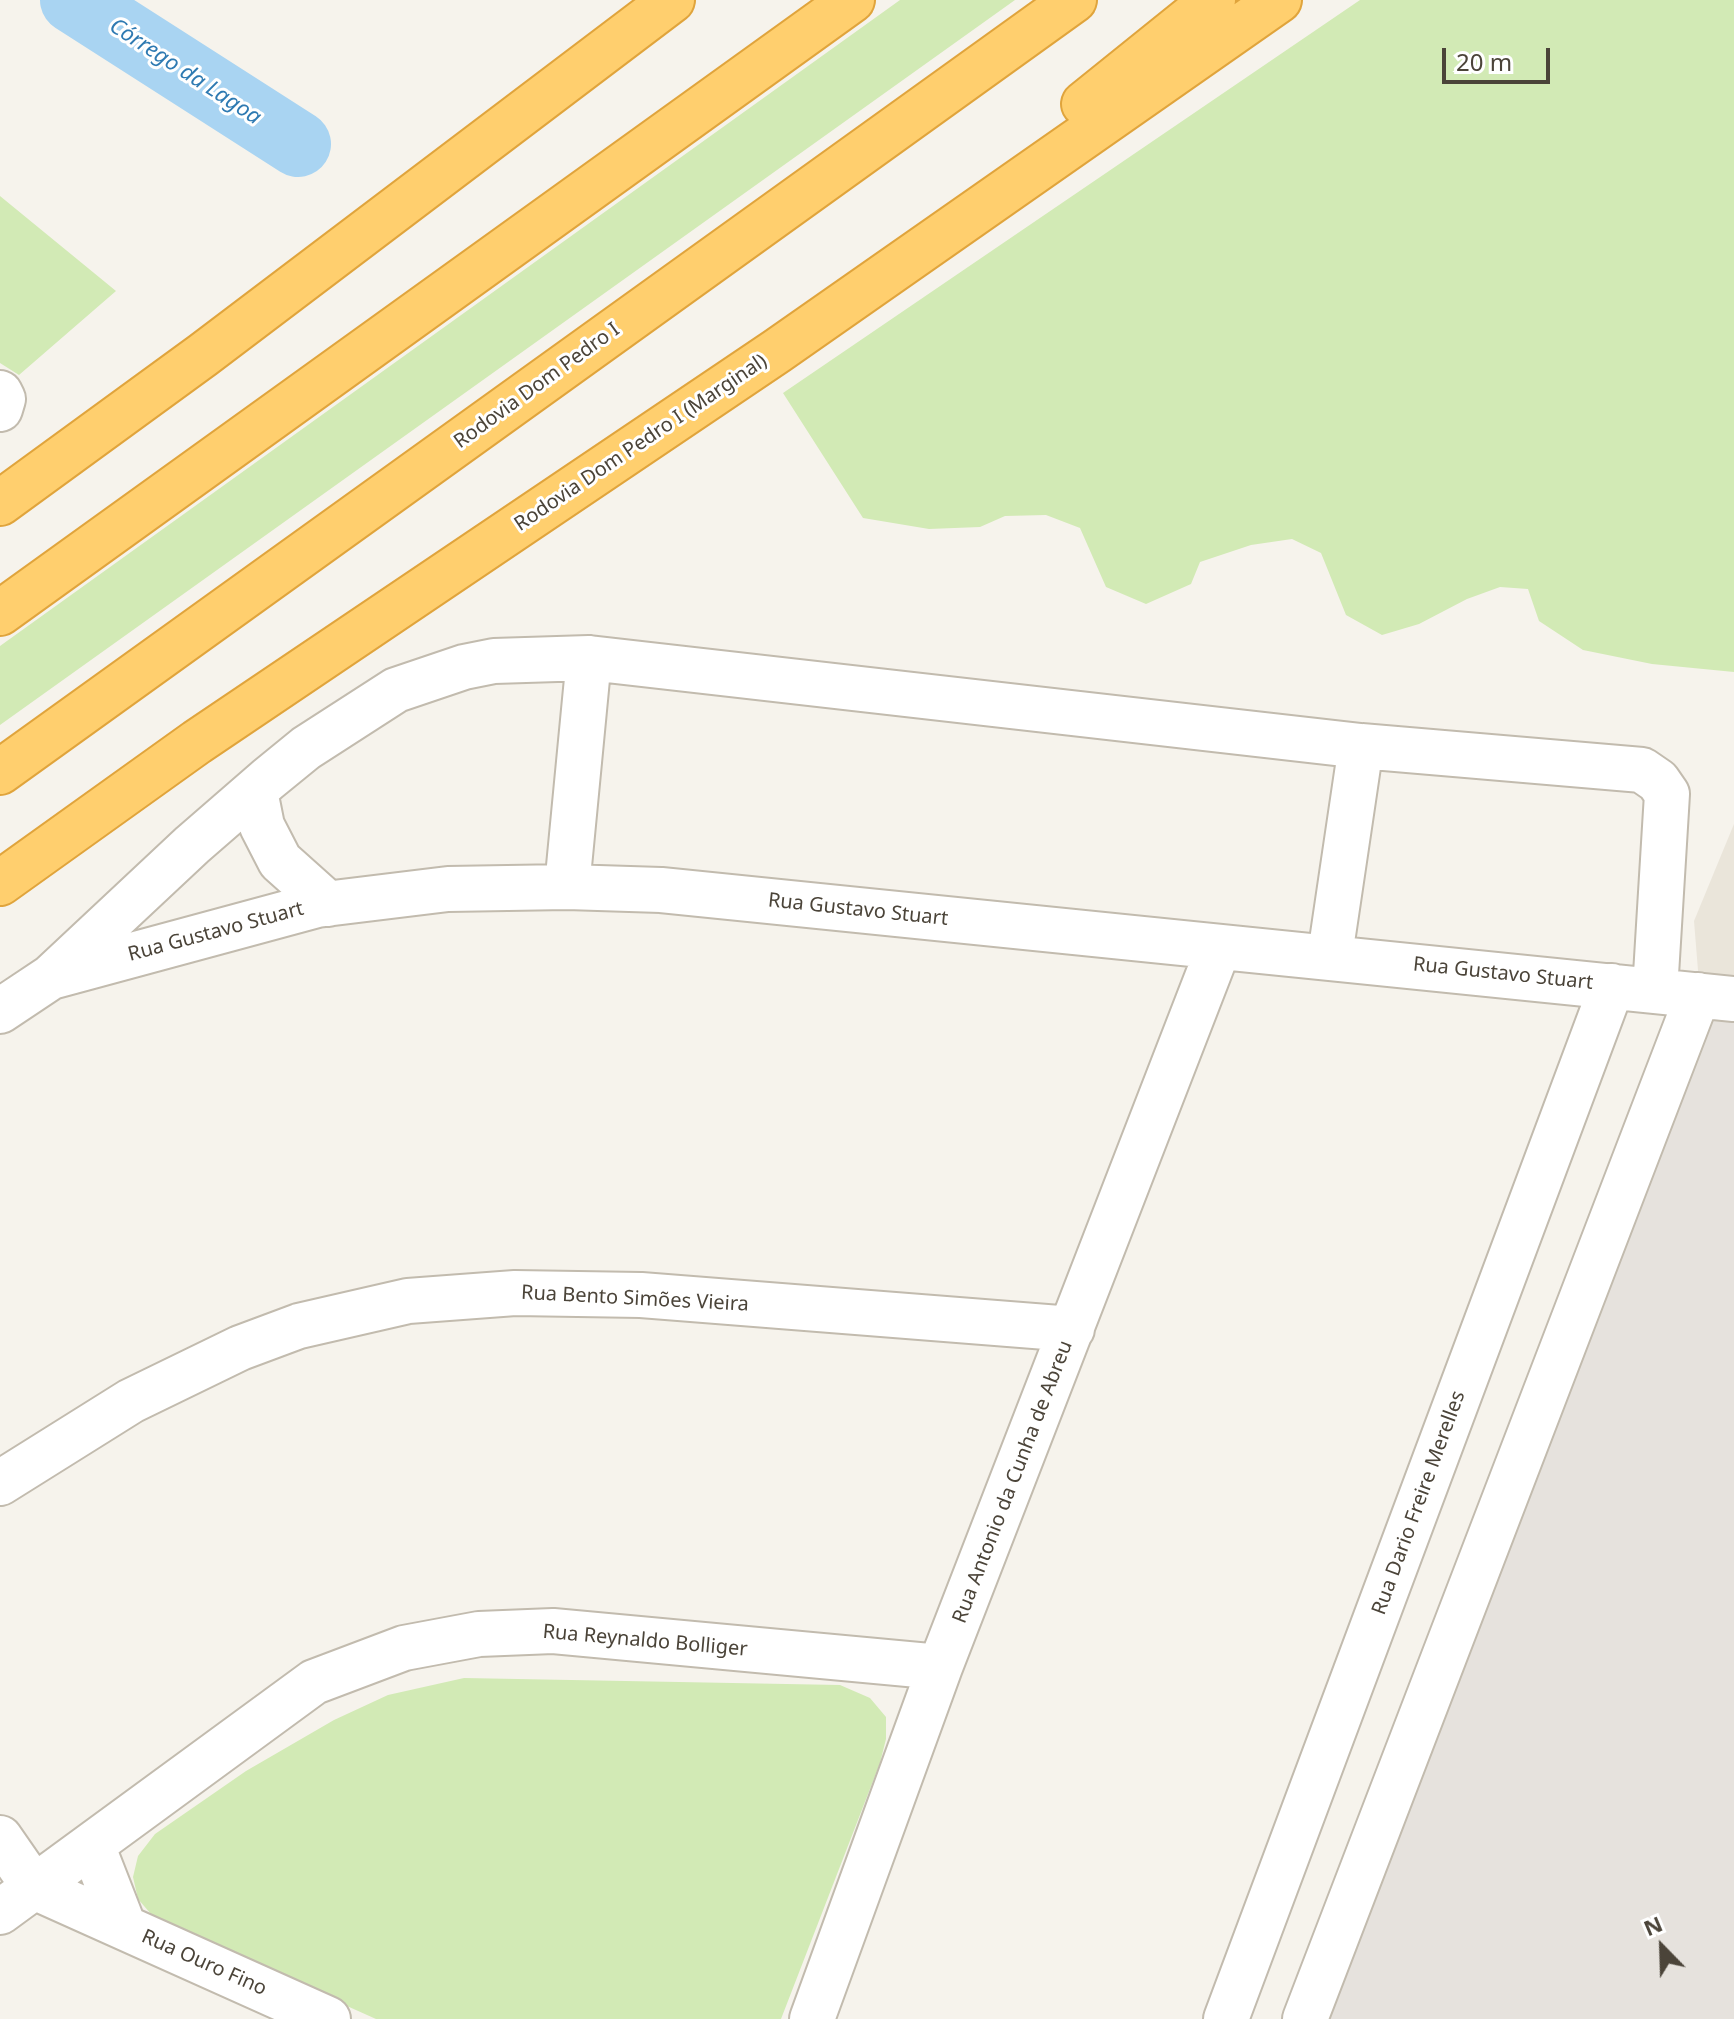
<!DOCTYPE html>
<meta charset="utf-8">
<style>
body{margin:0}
#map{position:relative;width:1734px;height:2019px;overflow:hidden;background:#f6f3ec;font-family:"Noto Sans",sans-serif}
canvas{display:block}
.north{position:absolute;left:1622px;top:1907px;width:80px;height:80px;-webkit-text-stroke:6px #fff;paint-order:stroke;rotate:337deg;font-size:22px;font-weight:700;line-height:32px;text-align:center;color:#4b4439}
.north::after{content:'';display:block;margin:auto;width:28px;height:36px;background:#4b4439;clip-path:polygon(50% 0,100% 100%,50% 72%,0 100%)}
.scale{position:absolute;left:1442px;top:48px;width:108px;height:36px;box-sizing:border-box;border:4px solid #4b4439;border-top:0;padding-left:10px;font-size:24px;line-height:28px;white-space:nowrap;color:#4b4439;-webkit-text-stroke:6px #fff;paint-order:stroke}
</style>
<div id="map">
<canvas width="1734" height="2019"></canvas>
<div class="north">N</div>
<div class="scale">20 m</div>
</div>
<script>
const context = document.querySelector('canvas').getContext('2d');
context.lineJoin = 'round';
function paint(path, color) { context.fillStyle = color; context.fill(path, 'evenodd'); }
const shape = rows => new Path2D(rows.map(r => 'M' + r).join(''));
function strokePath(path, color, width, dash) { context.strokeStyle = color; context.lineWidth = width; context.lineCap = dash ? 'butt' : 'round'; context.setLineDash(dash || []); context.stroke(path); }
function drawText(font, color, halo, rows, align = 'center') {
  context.font = font + ' "Noto Sans",sans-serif'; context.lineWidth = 6; context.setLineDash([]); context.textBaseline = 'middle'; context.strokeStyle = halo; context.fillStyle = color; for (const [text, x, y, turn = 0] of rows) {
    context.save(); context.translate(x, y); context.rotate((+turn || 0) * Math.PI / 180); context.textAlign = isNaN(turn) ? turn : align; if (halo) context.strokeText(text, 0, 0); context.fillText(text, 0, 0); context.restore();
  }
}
const residential = shape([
 [1734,824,1734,998,1700,995,1694,921]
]);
const industrial = shape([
 [1700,995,1734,998,1734,2019,1310,2019]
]);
const green = shape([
 [900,0,1015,0,0,725,0,646],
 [1360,0,1734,0,1734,672,1652,664,1583,650,1539,621,1528,589,1500,587,1467,599,1419,624,1382,635,1346,615,1321,553,1292,539,1251,545,1200,562,1191,584,1146,604,1106,587,1080,528,1046,515,1005,516,980,527,929,529,863,518,783,393],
 [0,196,116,291,19,375,0,363],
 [464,1678,840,1685,870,1698,886,1717,886,1739,880,1763,781,2019,376,2019,157,1921,138,1899,133,1877,138,1856,155,1834,246,1771,334,1720,388,1695]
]);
const river = shape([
 [73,0,298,144]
]);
const minor = shape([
 [0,393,3,399,0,409],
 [255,791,262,826,280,861,328,904],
 [567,887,589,658],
 [1330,955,1361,746],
 [51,977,192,845,268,779,306,748,396,690,464,667,494,661,589,658,1361,746,1642,770,1658,781,1667,794,1655,991],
 [0,1011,51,977,317,905,448,889,567,887,661,890,1734,999],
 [0,1483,131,1401,240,1348,299,1326,408,1301,515,1293,641,1295,1072,1329],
 [0,1838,34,1887,328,2019],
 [92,1845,124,1927],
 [0,1912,314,1682,404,1648,479,1634,553,1631,940,1667],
 [812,2019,940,1667,1219,947],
 [1226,2019,1612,986],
 [1305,2019,1698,995]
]);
const highway = shape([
 [1084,104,1213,0],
 [0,503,203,355,672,0],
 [0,613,852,0],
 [0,772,1074,0],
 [0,883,197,742,777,351,1279,0]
]);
const streetNames = [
 ["Rodovia Dom Pedro I",537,386,-36],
 ["Rodovia Dom Pedro I (Marginal)",641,443,-34],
 ["Rua Gustavo Stuart",858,910,6],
 ["Rua Gustavo Stuart",216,932,-15],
 ["Rua Gustavo Stuart",1503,974,6],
 ["Rua Bento Simões Vieira",635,1299,3],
 ["Rua Antonio da Cunha de Abreu",1013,1482,-69],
 ["Rua Dario Freire Merelles",1419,1503,-70],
 ["Rua Reynaldo Bolliger",645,1641,5],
 ["Rua Ouro Fino",204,1963,24]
];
const waterNames = [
 ["Córrego da Lagoa",185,72,33]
];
paint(residential, '#eae5da');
paint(industrial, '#e6e2dd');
paint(green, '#d2eab5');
strokePath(river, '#a9d4f2', 66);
strokePath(minor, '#c2bbae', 48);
strokePath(highway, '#e0a43c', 48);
strokePath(minor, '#fff', 44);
strokePath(highway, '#ffcf6e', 44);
drawText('20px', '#4b4439', '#fff', streetNames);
drawText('italic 22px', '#2e7ab2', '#fff', waterNames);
</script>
